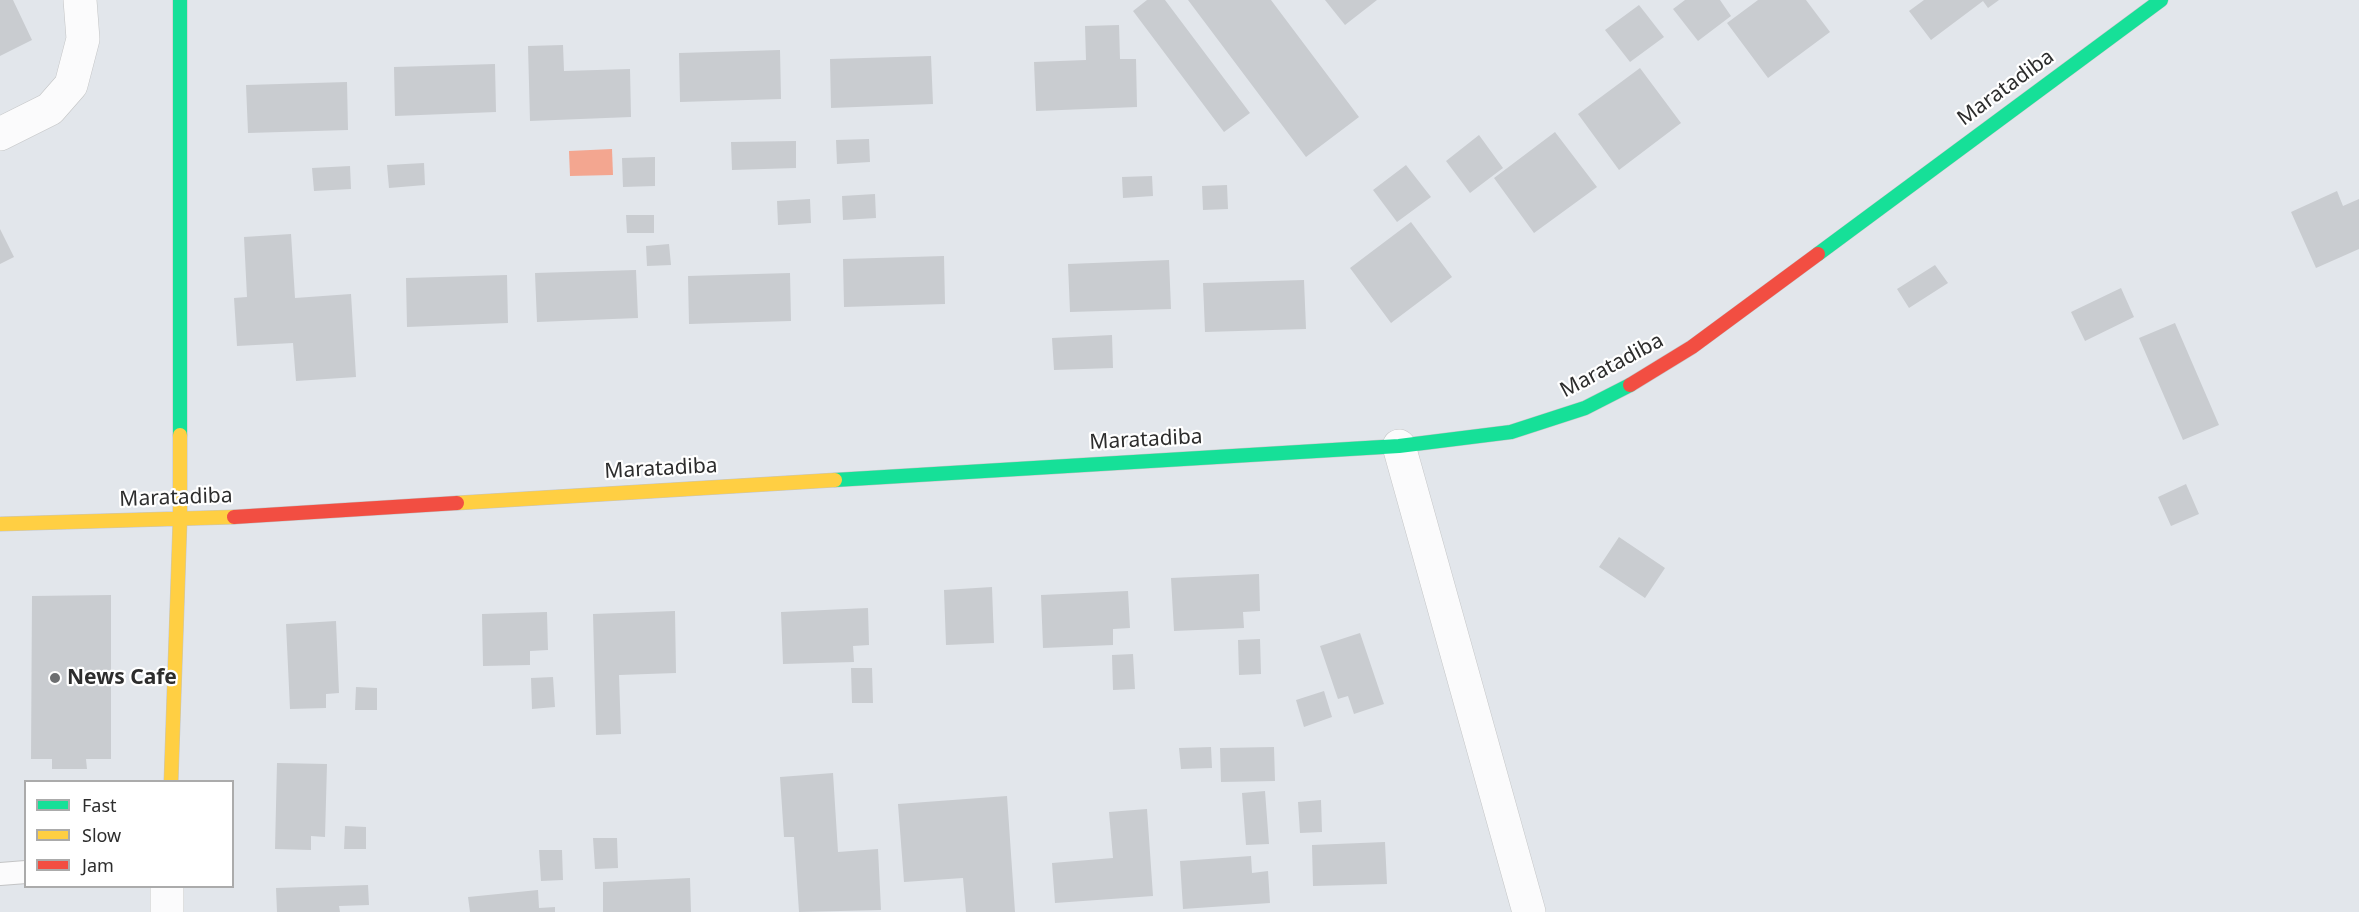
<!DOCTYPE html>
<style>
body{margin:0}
#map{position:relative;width:2359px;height:912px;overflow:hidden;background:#e2e6eb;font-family:"Noto Sans",sans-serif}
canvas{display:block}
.legend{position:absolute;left:24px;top:780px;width:210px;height:108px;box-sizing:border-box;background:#fff;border:2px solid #ababab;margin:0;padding:8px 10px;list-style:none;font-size:18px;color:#2d2d2d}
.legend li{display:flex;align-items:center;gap:12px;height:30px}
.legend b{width:30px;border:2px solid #ababab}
</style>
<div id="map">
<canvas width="2359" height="912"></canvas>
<ul class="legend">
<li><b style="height:8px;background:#16e098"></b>Fast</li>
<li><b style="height:8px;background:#ffcf43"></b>Slow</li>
<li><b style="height:8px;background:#f24e42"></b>Jam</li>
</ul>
</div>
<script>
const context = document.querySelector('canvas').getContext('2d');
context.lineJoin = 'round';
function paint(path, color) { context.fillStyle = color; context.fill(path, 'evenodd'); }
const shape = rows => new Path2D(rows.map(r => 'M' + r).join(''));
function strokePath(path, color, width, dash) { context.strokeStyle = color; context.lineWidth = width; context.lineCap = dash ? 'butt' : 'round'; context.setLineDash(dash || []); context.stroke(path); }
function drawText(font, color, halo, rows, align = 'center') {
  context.font = font + ' "Noto Sans",sans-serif'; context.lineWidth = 4.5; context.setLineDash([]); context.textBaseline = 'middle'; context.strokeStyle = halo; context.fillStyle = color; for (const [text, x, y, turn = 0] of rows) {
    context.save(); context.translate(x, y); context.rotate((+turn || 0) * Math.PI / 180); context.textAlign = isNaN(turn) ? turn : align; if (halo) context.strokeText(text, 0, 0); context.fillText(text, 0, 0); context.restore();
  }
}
const water = shape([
 [612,149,613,175,570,176,569,151]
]);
const building = shape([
 [0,0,13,0,32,40,0,56],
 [1147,0,1165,0,1250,113,1224,132,1133,11],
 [1188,0,1271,0,1359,117,1306,157],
 [1325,0,1377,0,1345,25],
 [1685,0,1720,0,1731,16,1698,41,1673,9],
 [1758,0,1806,0,1830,32,1768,78,1727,23],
 [1924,0,1999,0,1988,8,1983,1,1931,40,1909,11],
 [1639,5,1664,37,1630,62,1605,30],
 [1119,25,1120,59,1136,59,1137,107,1036,111,1034,62,1086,60,1085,26],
 [563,45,564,71,630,69,631,117,530,121,528,46],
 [780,50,781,99,680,102,679,53],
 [931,56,933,104,831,108,830,59],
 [495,64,496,112,395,116,394,67],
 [1640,68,1681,123,1619,170,1578,114],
 [347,82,348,130,248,133,246,85],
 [1555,132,1597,187,1534,233,1494,178],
 [1479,135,1503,168,1470,193,1446,161],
 [869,139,870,162,837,164,836,140],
 [796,141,796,168,732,170,731,142],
 [655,157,655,186,623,187,622,158],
 [424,163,425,185,389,188,387,165],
 [1406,165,1431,197,1397,222,1373,190],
 [350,166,351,189,314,191,312,168],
 [1152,176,1153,196,1123,198,1122,177],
 [1227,185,1228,209,1203,210,1202,186],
 [2337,191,2343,206,2359,199,2359,249,2316,268,2291,212],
 [875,194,876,218,843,220,842,196],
 [810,199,811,223,778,225,777,201],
 [626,215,654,215,654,233,627,233],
 [1411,222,1452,277,1391,323,1350,268],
 [0,229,14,257,0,264],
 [291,234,295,298,351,294,356,377,296,381,293,343,237,346,234,298,247,297,244,237],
 [669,244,671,265,647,266,646,246],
 [944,256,945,304,844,307,843,259],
 [1169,260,1171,309,1070,312,1068,264],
 [1935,265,1948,283,1909,308,1897,289],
 [636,270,638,318,537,322,535,273],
 [790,273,791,321,689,324,688,276],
 [507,275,508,323,407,327,406,278],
 [1304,280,1306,329,1205,332,1203,283],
 [2121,288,2134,317,2085,341,2071,312],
 [2175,323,2219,425,2183,440,2139,338],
 [1112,335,1113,368,1054,370,1052,338],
 [2186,484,2199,514,2171,526,2158,497],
 [1619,537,1665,568,1645,598,1599,567],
 [1259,574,1260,611,1243,612,1244,628,1174,631,1171,578],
 [992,587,994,643,946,645,944,590],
 [1128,591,1130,628,1113,629,1113,645,1043,648,1041,595],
 [111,595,111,759,86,759,87,769,52,769,52,759,31,759,32,596],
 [868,608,869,645,853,646,854,662,783,664,781,612],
 [675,611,676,673,619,675,621,734,596,735,593,614],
 [547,612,548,650,530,651,530,665,483,666,482,614],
 [336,621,339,693,326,694,326,708,290,709,286,624],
 [1360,633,1384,704,1354,714,1348,696,1338,699,1320,646],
 [1260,639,1261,674,1239,675,1238,640],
 [1133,654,1135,689,1113,690,1112,655],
 [851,668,872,668,873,703,852,703],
 [553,677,555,707,532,709,531,678],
 [356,687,377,688,377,710,355,710],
 [1324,691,1332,717,1304,727,1296,700],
 [1211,747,1212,768,1181,769,1179,748],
 [1274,747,1275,781,1221,782,1220,748],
 [277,763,327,764,325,837,311,836,311,850,275,849],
 [833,773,838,852,878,849,881,910,799,912,794,837,784,837,780,777],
 [1265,791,1269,844,1246,845,1242,793],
 [1007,796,1015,912,966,912,963,878,904,882,898,804],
 [1321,800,1322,832,1300,833,1298,802],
 [1147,809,1153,896,1055,903,1052,863,1113,858,1109,812],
 [345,826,366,827,366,849,344,849],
 [593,838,617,838,618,868,595,869],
 [1385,842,1387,884,1313,886,1312,845],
 [539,850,562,850,563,880,541,881],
 [1251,856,1252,873,1268,871,1270,903,1183,909,1180,861],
 [690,878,691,912,603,912,603,882],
 [368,885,369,905,339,906,340,912,277,912,276,888],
 [538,890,539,908,555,907,555,912,470,912,468,897]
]);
const lane = shape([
 [0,874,26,872]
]);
const street = shape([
 [0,134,50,109,71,85,83,39,80,0],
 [1399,446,1529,912],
 [167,912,167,886]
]);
const fast = shape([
 [180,0,180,435],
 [1818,254,2161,0],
 [835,480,1399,446,1511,432,1585,408,1630,385]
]);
const slow = shape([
 [457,503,835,480],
 [0,524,234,517],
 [171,782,180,520,180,435]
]);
const jam = shape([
 [1630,385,1692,347,1818,254],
 [234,517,457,503]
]);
const markers = [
 [55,678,6,"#6c6e70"]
];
const streetNames = [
 ["Maratadiba",2006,88,-36],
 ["Maratadiba",1612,366,-28],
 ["Maratadiba",1146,440,-3],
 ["Maratadiba",661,469,-3],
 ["Maratadiba",176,498,-2]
];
const poiNames = [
 ["News Cafe",67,678]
];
paint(water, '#f3a690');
paint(building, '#c9ccd0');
strokePath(lane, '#c3c4c5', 24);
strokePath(street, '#c3c4c5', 34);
strokePath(fast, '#c3c4c5', 15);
strokePath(slow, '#c3c4c5', 15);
strokePath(jam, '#c3c4c5', 15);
strokePath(lane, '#fbfbfc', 22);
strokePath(street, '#fbfbfc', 33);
strokePath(fast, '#16e098', 14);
strokePath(slow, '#ffcf43', 14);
strokePath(jam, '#f24e42', 14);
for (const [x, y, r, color] of markers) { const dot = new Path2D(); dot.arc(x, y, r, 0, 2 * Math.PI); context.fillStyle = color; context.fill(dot); strokePath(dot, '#fff', 2); }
drawText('21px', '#2d2d2d', '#fff', streetNames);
drawText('bold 21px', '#2d2d2d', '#fff', poiNames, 'left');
</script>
